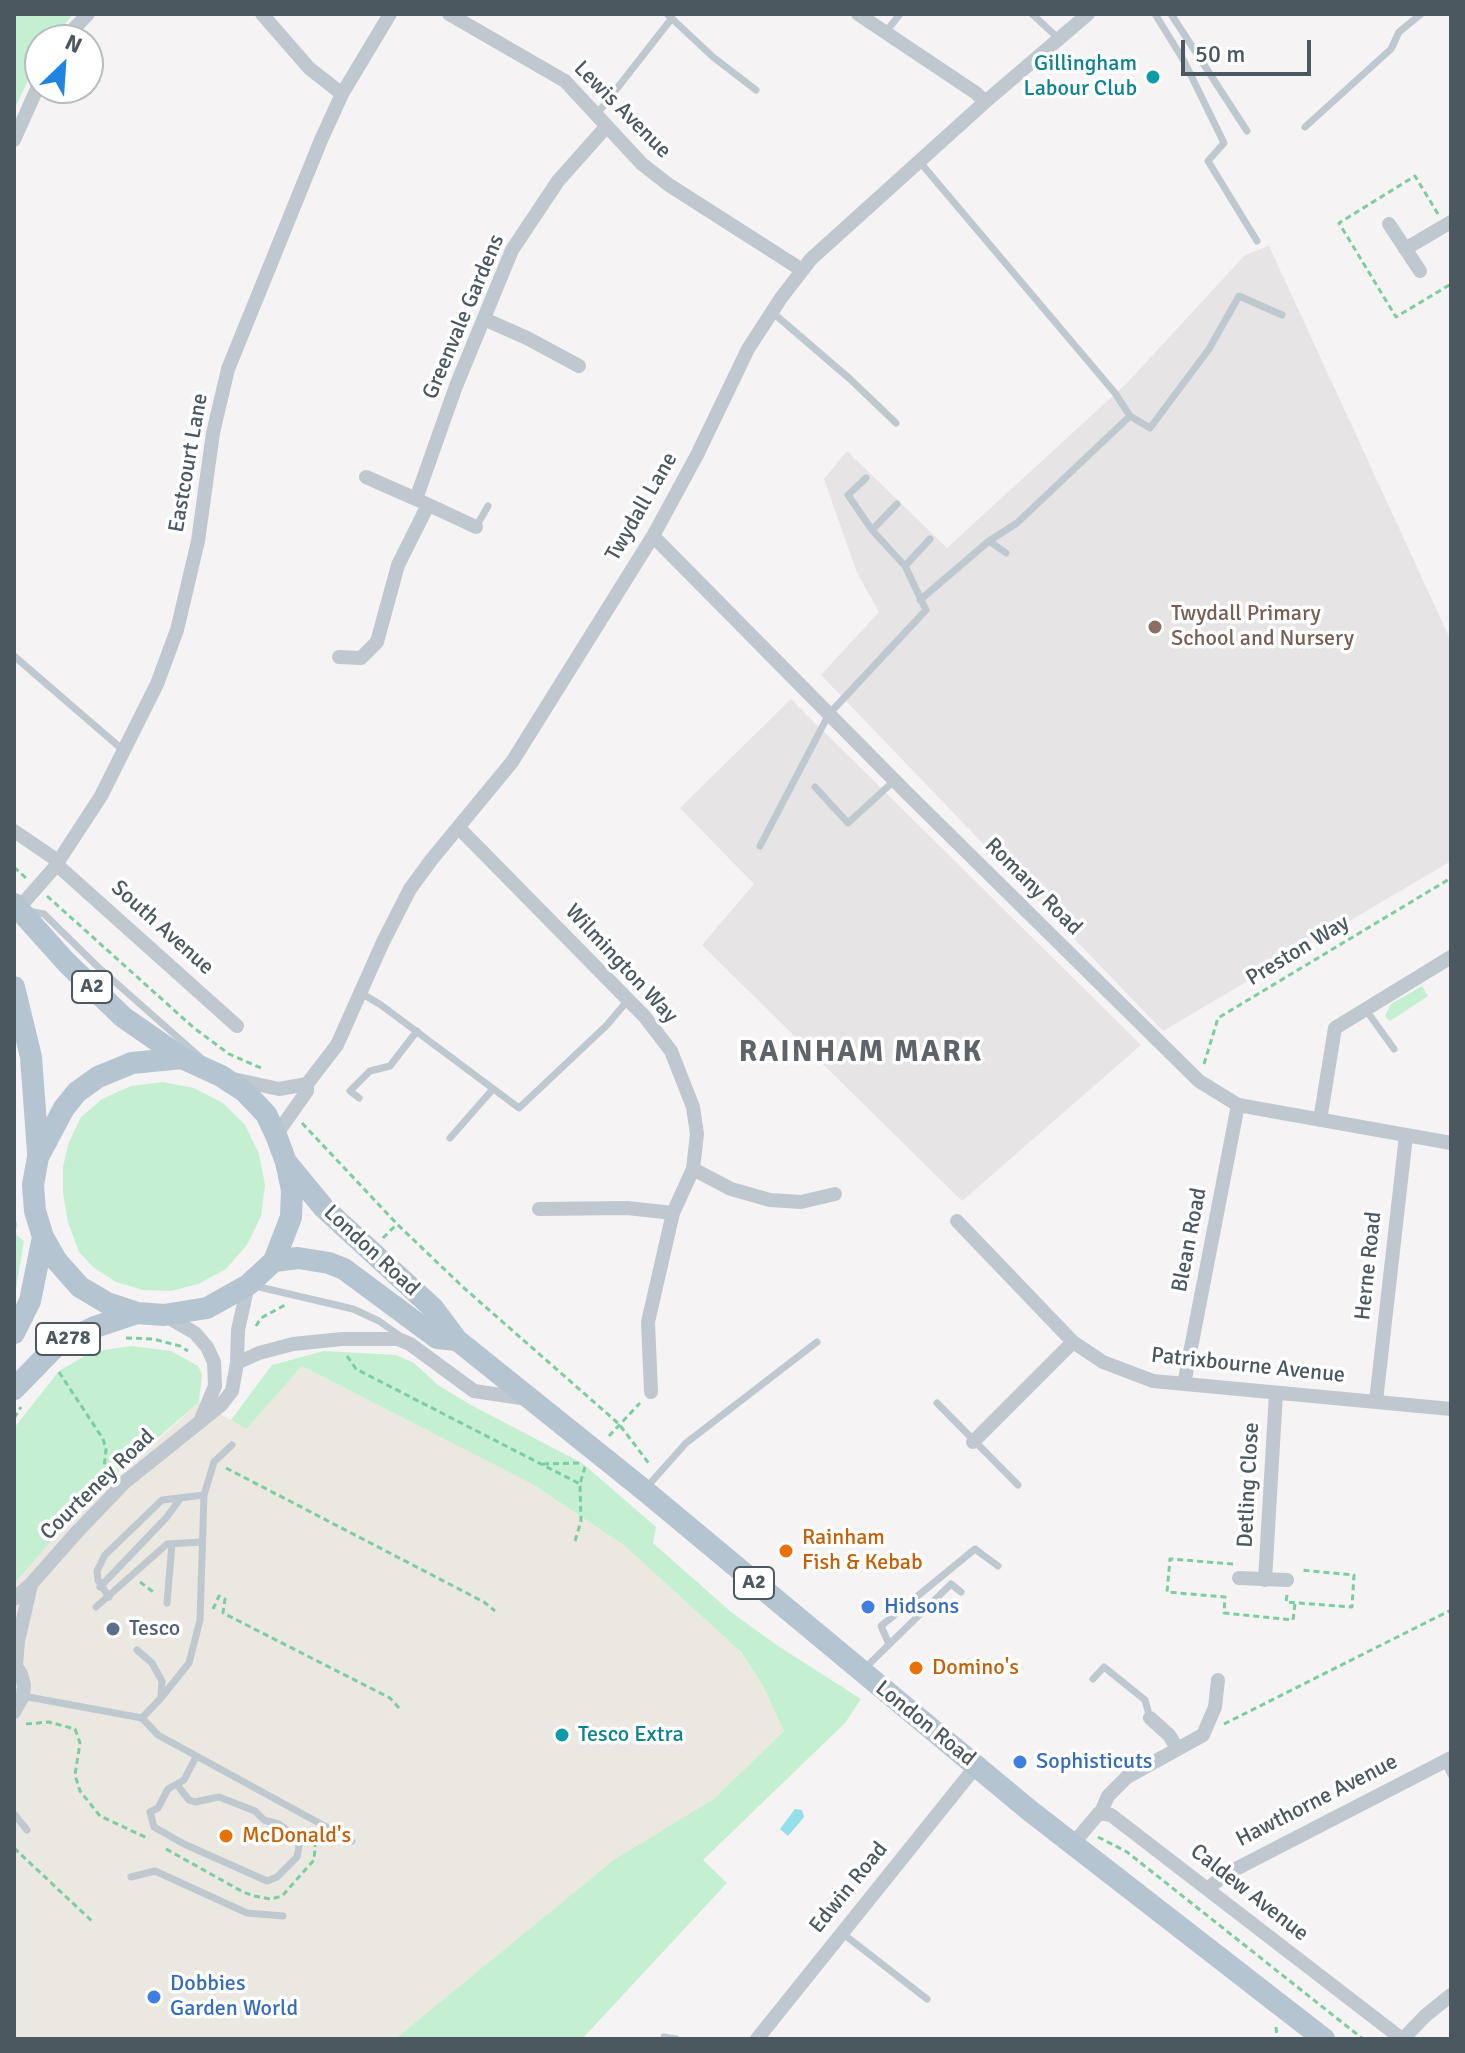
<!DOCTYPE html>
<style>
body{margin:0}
#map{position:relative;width:1465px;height:2053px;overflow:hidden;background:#f5f3f3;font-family:Signika,sans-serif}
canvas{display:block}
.frame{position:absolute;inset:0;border:16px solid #4b5860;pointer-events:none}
.north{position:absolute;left:24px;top:24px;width:80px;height:80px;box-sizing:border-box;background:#fff;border:2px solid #b7bcbf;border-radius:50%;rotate:25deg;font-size:22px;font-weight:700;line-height:32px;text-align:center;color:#4b5860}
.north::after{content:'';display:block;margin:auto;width:28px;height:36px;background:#2085e2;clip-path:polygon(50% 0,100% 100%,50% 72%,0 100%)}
.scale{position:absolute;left:1181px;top:40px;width:130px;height:36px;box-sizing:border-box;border:4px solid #4b5860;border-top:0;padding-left:10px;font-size:24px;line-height:28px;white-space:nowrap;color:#4b5860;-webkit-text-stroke:6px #fff;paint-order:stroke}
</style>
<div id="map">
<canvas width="1465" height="2053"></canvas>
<div class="frame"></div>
<div class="north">N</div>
<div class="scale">50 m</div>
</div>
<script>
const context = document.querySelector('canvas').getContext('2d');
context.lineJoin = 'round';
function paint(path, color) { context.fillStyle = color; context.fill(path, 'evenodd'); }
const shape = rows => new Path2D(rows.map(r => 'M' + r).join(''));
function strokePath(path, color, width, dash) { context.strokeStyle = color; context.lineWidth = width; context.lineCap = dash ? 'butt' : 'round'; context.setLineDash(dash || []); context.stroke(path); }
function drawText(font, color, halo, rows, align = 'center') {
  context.font = font + ' Signika,sans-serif'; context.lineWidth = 7; context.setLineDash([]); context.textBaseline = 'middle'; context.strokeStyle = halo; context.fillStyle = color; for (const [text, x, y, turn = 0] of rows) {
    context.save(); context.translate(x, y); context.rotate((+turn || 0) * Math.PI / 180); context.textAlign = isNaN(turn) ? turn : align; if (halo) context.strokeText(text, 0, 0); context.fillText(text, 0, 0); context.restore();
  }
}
const commercial = shape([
 [302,1366,534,1485,625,1546,738,1649,763,1686,784,1731,714,1799,606,1867,395,2039,14,2039,14,1584,48,1543,199,1402,243,1427,257,1416]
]);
const education = shape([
 [1269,246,1451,641,1451,861,1163,1031,821,675,879,612,857,573,824,479,847,451,947,548,1127,383,1245,255],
 [791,699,1141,1045,962,1201,702,945,754,884,680,808]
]);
const green = shape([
 [14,14,73,14,52,40,40,40,40,55,14,110],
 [1422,986,1428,996,1390,1021,1385,1016,1391,1004],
 [163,1082,194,1088,223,1103,245,1125,259,1154,265,1185,261,1216,247,1245,226,1269,198,1284,171,1291,143,1290,116,1282,93,1267,79,1252,68,1222,63,1193,63,1167,69,1142,81,1117,102,1099,131,1086],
 [14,1233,24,1241,14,1301],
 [131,1346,171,1351,198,1366,202,1374,199,1402,86,1500,14,1584,14,1428,59,1371,91,1352],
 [324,1351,396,1355,414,1363,438,1385,469,1404,582,1463,656,1527,653,1543,731,1612,778,1646,861,1699,845,1723,703,1860,727,1883,582,2039,395,2039,614,1860,714,1799,784,1731,763,1686,741,1652,625,1546,534,1485,302,1366,246,1429,231,1420,272,1365]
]);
const water = shape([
 [795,1809,802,1810,804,1817,788,1836,780,1829]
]);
const path = shape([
 [1438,214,1415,176,1339,223,1396,317,1451,284],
 [14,867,26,878],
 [47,896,194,1028,229,1054,261,1068],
 [1204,1064,1218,1018,1451,878],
 [302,1123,397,1224,464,1288,619,1424,650,1465],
 [383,1238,397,1224],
 [14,1258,15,1219],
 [256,1326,261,1318,285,1305],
 [126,1338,153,1339,180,1346,188,1351],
 [347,1356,356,1369,580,1484],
 [59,1372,103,1439,106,1449,103,1479,106,1481],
 [14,1418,21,1407],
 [609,1436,640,1403],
 [543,1464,580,1463],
 [226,1468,484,1602,495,1611],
 [575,1541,581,1521,580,1484,585,1467],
 [1233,1564,1170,1559,1167,1592,1225,1597,1224,1613,1293,1620,1295,1603],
 [140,1582,156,1594],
 [1287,1595,1286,1602,1352,1607,1354,1575,1300,1570],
 [213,1609,219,1596,225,1599,223,1613,390,1698,399,1708],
 [26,1724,49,1722,75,1729,80,1743,75,1775,80,1791,100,1816,149,1839],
 [1224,1724,1451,1610],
 [1098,1837,1127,1852,1363,2039],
 [14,1848,94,1923],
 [166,1849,243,1892,254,1896,271,1899,282,1896,314,1860,316,1833],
 [1276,2027,1277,2039]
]);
const service = shape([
 [667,14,713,57,756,90],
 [1032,14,1058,38],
 [1155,14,1184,61,1224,143,1208,161,1257,241],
 [1171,14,1247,131],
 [885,33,900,14],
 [597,114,672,18],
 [1305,127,1391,49,1399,32,1421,14],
 [919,161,1115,393,1130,416,1150,428,1209,349,1239,296,1282,315],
 [772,312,850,379,896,423],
 [476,527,488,506],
 [872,530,897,504],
 [989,541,1017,523,1130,416],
 [905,566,930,539],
 [920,600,989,541,1006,553],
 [14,656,123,750],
 [815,787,848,823,895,780],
 [760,846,829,714,926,610,905,566,872,530,848,495,866,478],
 [28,911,44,914,98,967,200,1057],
 [361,993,381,1005,519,1108,607,1025,628,1000],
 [1366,1010,1394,1049],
 [359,1098,350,1091,370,1071,390,1066,417,1031],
 [450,1138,493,1089],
 [255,1286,353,1309,379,1321,400,1336],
 [937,1403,1018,1485],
 [646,1488,686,1443,817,1342],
 [100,1587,166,1518,180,1499],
 [109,1597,98,1580,97,1571,105,1555,162,1500,204,1495],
 [167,1603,172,1544],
 [96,1607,167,1544,202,1542],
 [889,1644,881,1626,975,1549,998,1566],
 [137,1650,152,1663,162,1681,161,1696],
 [865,1668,951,1584,961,1592],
 [1093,1679,1104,1667,1145,1700,1150,1718],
 [23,1696,142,1718,161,1698,189,1663,200,1620,204,1495,214,1462,232,1445],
 [142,1718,158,1735,352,1841],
 [1444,1761,1451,1775],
 [178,1786,189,1800,195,1802,219,1797,255,1811,264,1820,279,1824,296,1837,299,1846,297,1857,277,1877,267,1881,184,1844,154,1827,150,1812,158,1808,168,1789,184,1780,196,1757],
 [14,1814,27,1830],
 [131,1877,155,1871,247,1913,283,1916],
 [842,1933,927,1999],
 [664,2037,676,2039]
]);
const minor = shape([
 [262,14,309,68,342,94],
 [449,14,565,81,642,164,669,185,802,270],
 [858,14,976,93,985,102],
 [63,40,88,14],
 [14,140,40,82],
 [1389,224,1420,271],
 [1405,249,1451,222],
 [484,319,527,338,579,366],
 [366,477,416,499],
 [476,527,416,499,456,386,512,250,558,181,606,127],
 [653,536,908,794,1199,1081,1238,1105,1451,1143],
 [339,657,361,658,377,642,398,565,428,505],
 [459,828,645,1017,671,1051,693,1107,697,1134,693,1169,673,1213,648,1322,651,1392],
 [14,831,58,861],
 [56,864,237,1026],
 [18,909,54,868,101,796,157,684,177,630,198,541,213,433,228,369,321,140,342,94,390,14],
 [233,1079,279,1089,307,1084],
 [1320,1120,1335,1028,1451,957],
 [276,1135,307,1091,307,1084,337,1045,383,942,410,889,432,859,512,762,653,536,697,455,748,349,781,298,811,259,985,102,1088,14],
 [693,1169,731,1189,770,1200,801,1202,835,1194],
 [539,1209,627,1208,673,1213],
 [957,1221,1073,1342,1103,1362,1153,1381,1451,1409],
 [164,1315,195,1333,207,1347,214,1362,215,1386,202,1417],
 [237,1363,259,1353,293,1344,342,1339,398,1339,410,1344,474,1391,528,1399],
 [1184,1384,1238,1105],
 [1376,1401,1406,1136],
 [973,1442,1073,1342],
 [1239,1578,1287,1580],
 [1265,1580,1276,1393],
 [14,1599,31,1584,77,1532,125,1482,221,1405,232,1391,237,1363,238,1330,248,1285],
 [14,1663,21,1674,24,1685,23,1696,14,1712],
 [16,1665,18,1641,31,1585],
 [1150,1718,1169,1735,1177,1748],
 [1101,1812,1108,1796,1127,1777,1203,1735,1215,1707,1218,1680],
 [1073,1844,1099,1813,1111,1815,1402,2039],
 [1207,1889,1228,1873,1451,1758],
 [757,2039,977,1765],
 [1403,2039,1425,2016,1451,1995]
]);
const primary = shape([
 [14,904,67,963,123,1017,182,1058,221,1076,244,1091,266,1114,276,1135,286,1162,292,1190,291,1217,274,1261,248,1285,207,1308,164,1315,137,1313,107,1303,80,1287,56,1260,43,1237,35,1211,33,1185,38,1157,64,1108,77,1092,98,1077,132,1063,182,1058],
 [14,987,31,1057,38,1152],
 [286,1162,324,1208,433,1308,457,1340,644,1490,1029,1810,1324,2039],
 [274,1261,298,1258,329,1263,344,1269,437,1338,457,1340],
 [14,1333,30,1301,43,1237],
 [14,1389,57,1345,95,1327,137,1313]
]);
const markers = [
 [1153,77,8,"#0f9aa8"],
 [1155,627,8,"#8d6e63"],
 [786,1551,8,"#e8710a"],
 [868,1607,8,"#3f7fe0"],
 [113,1629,8,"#5c6f8a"],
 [916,1668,8,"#e8710a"],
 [562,1735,8,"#0f9aa8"],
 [1020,1762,8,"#3f7fe0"],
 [226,1836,8,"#e8710a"],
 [154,1997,8,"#3f7fe0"]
];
const shields = [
 [92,987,40],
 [68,1339,64],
 [754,1583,40]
];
const shieldNames = [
 ["A2",92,987],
 ["A278",68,1339],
 ["A2",754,1583]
];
const cultureNames = [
 ["Gillingham",1137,64],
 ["Labour Club",1137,89],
 ["Tesco Extra",578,1735,"left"]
];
const streetNames = [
 ["Lewis Avenue",622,110,45],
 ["Greenvale Gardens",464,317,-67],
 ["Eastcourt Lane",189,463,-80],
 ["Twydall Lane",642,507,-60],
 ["Romany Road",1033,887,45],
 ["South Avenue",162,928,42],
 ["Preston Way",1298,951,-31],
 ["Wilmington Way",621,964,47],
 ["Blean Road",1190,1240,-79],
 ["London Road",371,1251,43],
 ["Herne Road",1369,1266,-84],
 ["Patrixbourne Avenue",1248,1366,6],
 ["Courteney Road",98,1485,-44],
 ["Detling Close",1249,1485,-87],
 ["London Road",925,1724,39],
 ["Hawthorne Avenue",1317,1801,-27],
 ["Edwin Road",849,1888,-51],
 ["Caldew Avenue",1249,1893,38]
];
const educationNames = [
 ["Twydall Primary",1171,614],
 ["School and Nursery",1171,639]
];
const foodNames = [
 ["Rainham",802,1538],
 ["Fish & Kebab",802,1563],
 ["Domino's",932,1668],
 ["McDonald's",242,1836]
];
const shopNames = [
 ["Hidsons",884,1607],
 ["Sophisticuts",1036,1762],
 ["Dobbies",170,1984],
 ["Garden World",170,2009]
];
const serviceNames = [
 ["Tesco",129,1629]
];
const districtNames = [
 ["RAINHAM MARK",861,1053]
];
paint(commercial, '#ebe7e1');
paint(education, '#e6e4e5');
paint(green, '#c4efd1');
paint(water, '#93e0eb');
strokePath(path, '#7ccd9f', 3, [6, 4]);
strokePath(service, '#bfc8ce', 7);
strokePath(minor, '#bfc8ce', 14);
strokePath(primary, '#b4c4d0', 22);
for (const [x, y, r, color] of markers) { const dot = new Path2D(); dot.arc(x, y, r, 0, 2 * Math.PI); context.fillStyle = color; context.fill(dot); strokePath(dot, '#fff', 3); }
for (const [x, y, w] of shields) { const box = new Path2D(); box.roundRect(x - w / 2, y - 16, w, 32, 6); context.fillStyle = '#fff'; context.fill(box); strokePath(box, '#4b5860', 2); }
drawText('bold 20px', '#4b5860', null, shieldNames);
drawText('22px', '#0d838f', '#fff', cultureNames, 'right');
drawText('22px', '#4b5860', '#fff', streetNames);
drawText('22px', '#785e54', '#fff', educationNames, 'left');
drawText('22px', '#c56008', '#fff', foodNames, 'left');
drawText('22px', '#366cbe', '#fff', shopNames, 'left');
drawText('22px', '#4e5e75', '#fff', serviceNames, 'left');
context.letterSpacing = '2px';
drawText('bold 30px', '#5f6468', '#fff', districtNames);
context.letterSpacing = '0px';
</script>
